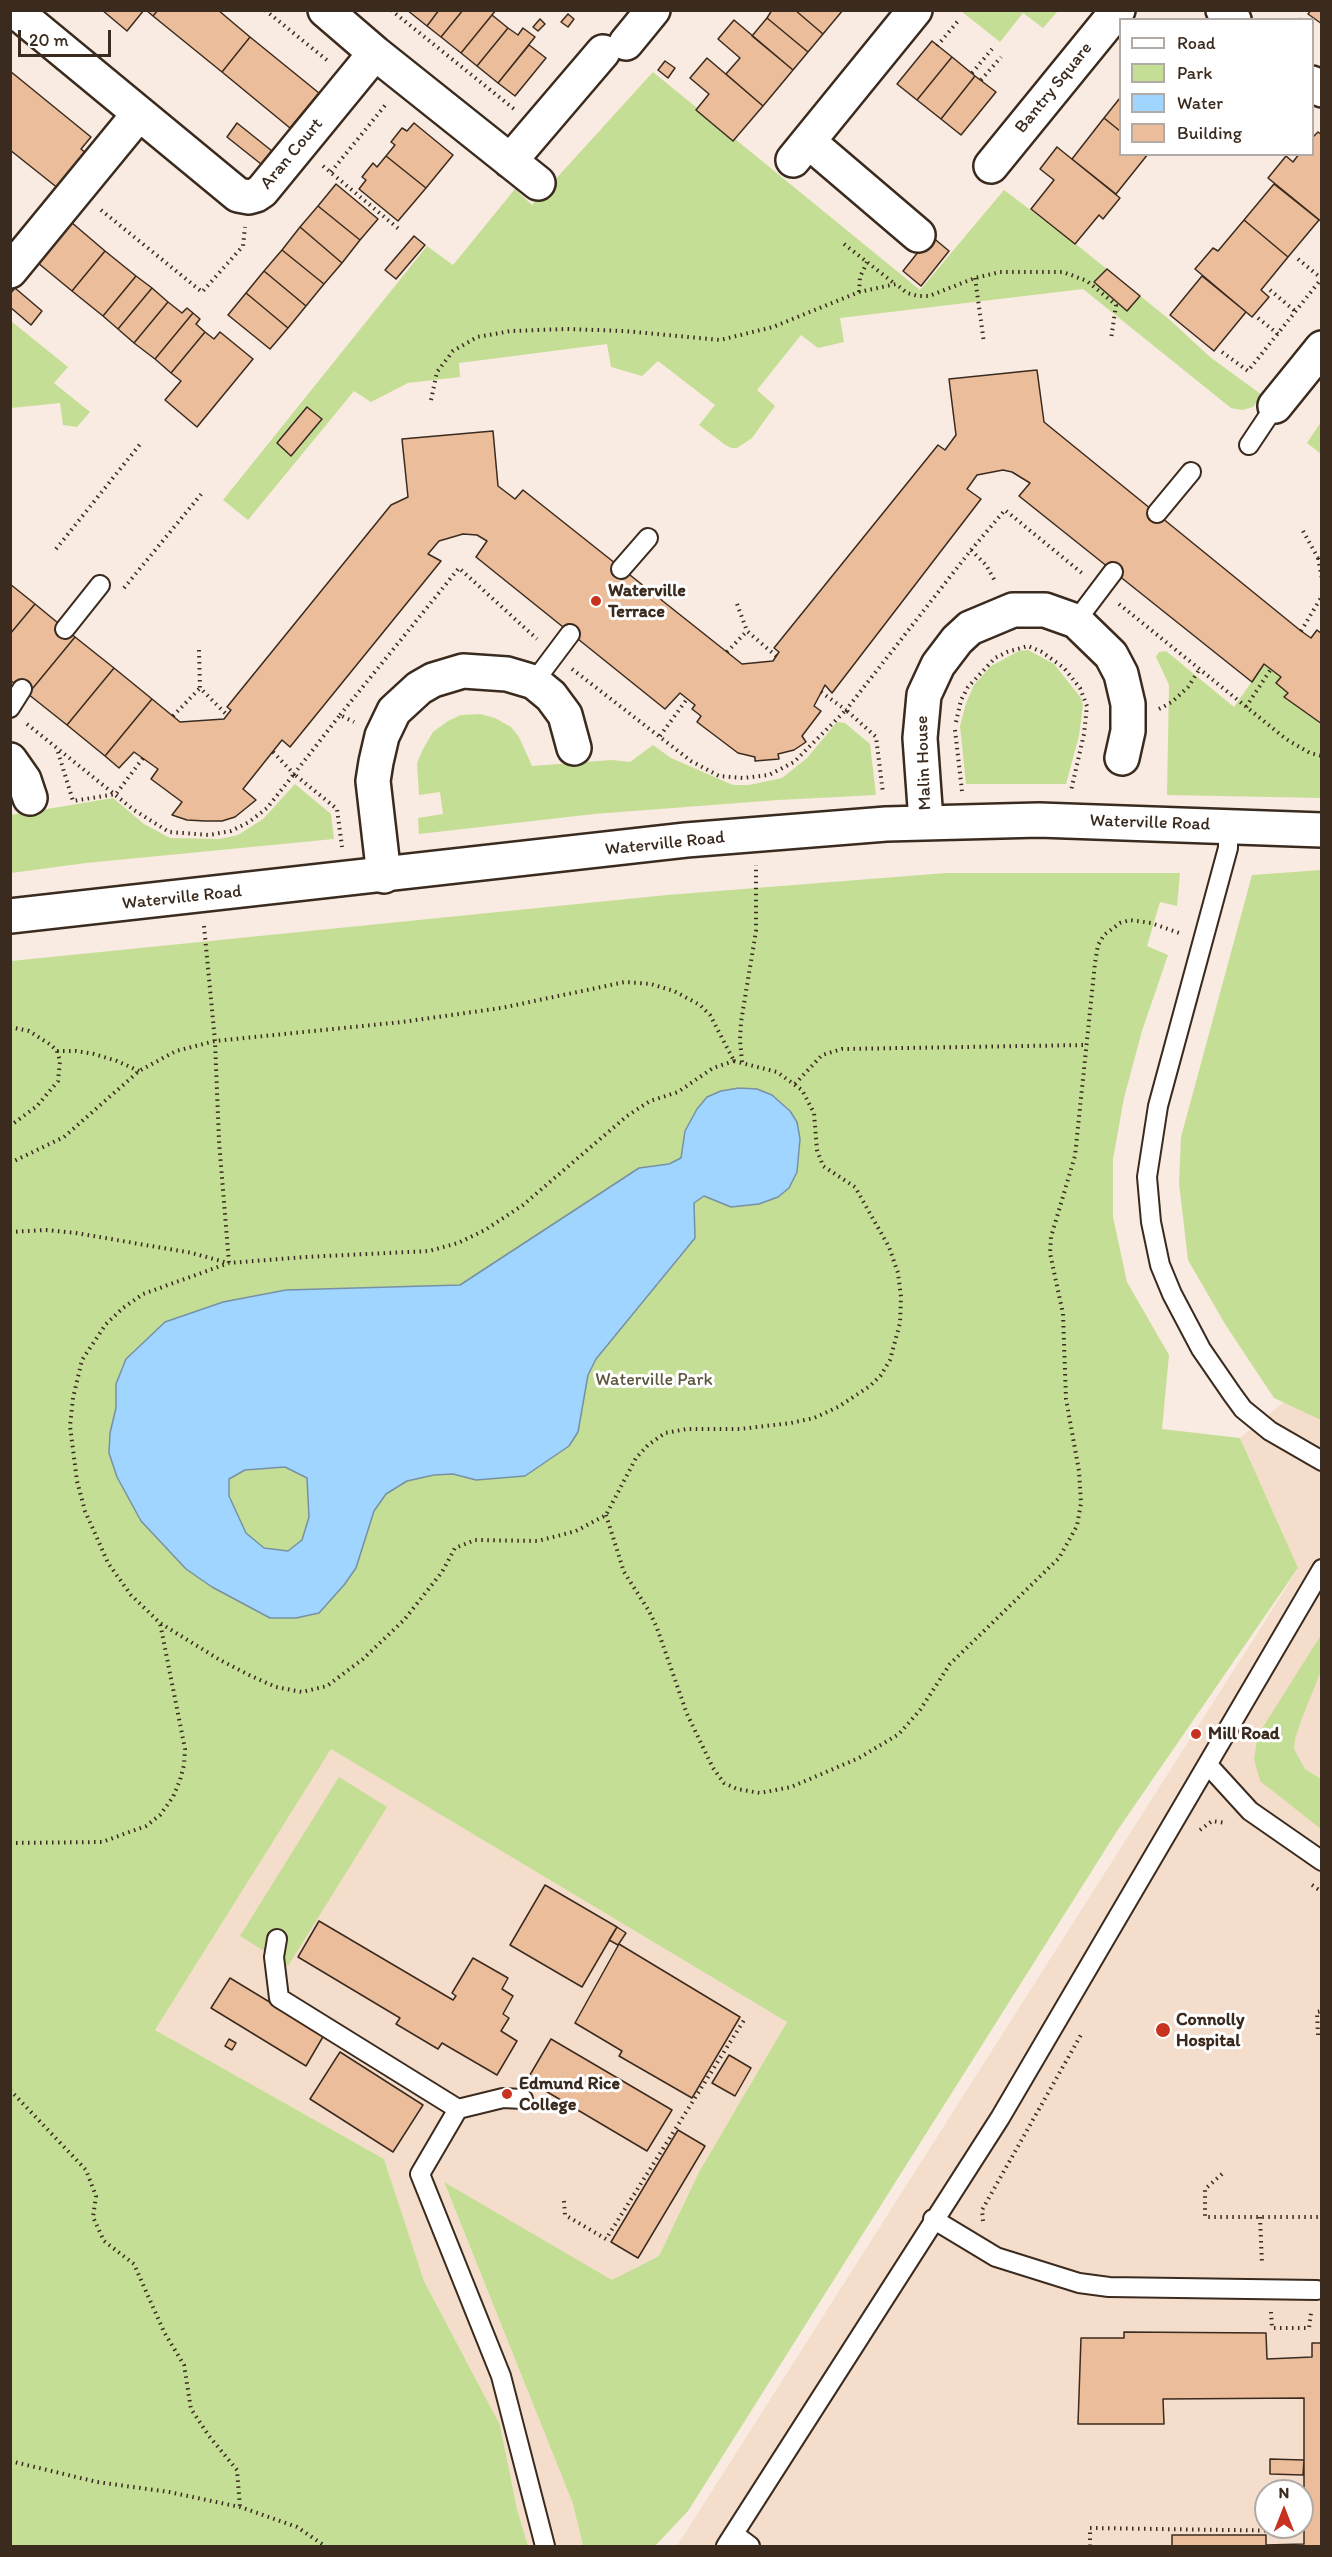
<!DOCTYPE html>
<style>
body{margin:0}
#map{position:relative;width:1332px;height:2557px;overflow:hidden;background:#f9ebe1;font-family:Itim,sans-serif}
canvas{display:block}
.frame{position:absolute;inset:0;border:12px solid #3b2a1e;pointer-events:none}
.legend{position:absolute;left:1119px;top:18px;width:195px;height:138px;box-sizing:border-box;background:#fff;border:2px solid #b1aaa5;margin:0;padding:8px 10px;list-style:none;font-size:18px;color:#3b2a1e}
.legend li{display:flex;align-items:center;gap:12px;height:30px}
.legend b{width:30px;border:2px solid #b1aaa5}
.north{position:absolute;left:1254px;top:2479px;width:60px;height:60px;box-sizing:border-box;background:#fff;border:2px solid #b1aaa5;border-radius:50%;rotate:0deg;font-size:16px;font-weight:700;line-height:24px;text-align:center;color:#3b2a1e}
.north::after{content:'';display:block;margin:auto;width:21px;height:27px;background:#c8321e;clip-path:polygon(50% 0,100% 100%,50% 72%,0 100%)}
.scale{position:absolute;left:18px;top:30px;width:93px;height:27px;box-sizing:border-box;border:3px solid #3b2a1e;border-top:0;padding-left:8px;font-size:18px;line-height:21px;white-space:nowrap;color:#3b2a1e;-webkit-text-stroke:4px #fff;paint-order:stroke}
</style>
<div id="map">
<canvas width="1332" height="2557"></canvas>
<div class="frame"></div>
<ul class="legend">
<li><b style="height:8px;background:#fff"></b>Road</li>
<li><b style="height:16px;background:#c5de95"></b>Park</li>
<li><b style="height:16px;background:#9fd5fe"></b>Water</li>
<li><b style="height:16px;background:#ebbd9b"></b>Building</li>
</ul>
<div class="north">N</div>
<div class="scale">20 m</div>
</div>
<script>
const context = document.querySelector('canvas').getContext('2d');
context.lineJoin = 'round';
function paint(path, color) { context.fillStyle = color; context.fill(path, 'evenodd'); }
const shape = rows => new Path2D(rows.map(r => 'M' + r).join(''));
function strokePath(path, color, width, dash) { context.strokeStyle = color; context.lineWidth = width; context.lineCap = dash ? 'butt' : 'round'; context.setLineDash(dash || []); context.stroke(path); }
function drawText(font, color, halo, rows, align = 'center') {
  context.font = font + ' Itim,sans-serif'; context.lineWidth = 6; context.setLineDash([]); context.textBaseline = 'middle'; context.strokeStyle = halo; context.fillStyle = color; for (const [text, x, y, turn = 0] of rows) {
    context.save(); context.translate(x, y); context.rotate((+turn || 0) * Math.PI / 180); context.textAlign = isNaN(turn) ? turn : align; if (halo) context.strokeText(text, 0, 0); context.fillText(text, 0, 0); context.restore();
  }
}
const built = shape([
 [1321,1372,1321,2546,677,2546,1298,1569,1240,1438],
 [1266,2491,1302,2491,1302,2527,1266,2527],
 [331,1749,787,2022,699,2172,659,2256,611,2281,444,2183,573,2504,583,2546,528,2546,517,2509,500,2425,424,2281,384,2159,155,2030]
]);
const green = shape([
 [961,11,961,10,1058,11,1043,28,1023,13,1000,42],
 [653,72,920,290,1004,190,1077,245,1170,320,1210,357,1262,395,1253,407,1242,410,1231,408,1083,289,840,318,844,342,818,348,801,335,757,390,775,406,752,438,737,448,731,448,724,444,699,425,715,405,658,361,642,376,611,367,607,344,459,363,460,377,408,383,371,402,354,391,248,520,223,500,427,246,453,265,515,189,532,205],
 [11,321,68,367,54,383,90,412,77,427,63,425,60,403,11,408],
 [1321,422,1321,454,1307,443],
 [1028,650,1054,664,1081,698,1083,705,1079,736,1066,784,966,784,960,726,966,703,974,685,991,666,1019,651],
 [1166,651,1234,707,1264,664,1281,677,1276,683,1288,693,1285,698,1321,724,1321,798,1167,795,1169,685,1156,657,1159,652],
 [480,714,495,718,511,727,519,737,532,766,612,760,630,762,653,745,671,758,733,785,749,785,782,778,807,758,837,722,845,723,870,744,876,795,778,800,594,814,419,834,418,818,443,814,440,792,419,795,417,763,423,749,433,732,448,721,461,715],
 [295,784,331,814,334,839,86,863,11,873,11,815,113,798,144,824,170,838,220,839,238,835,263,819],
 [1321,870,1322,870,1321,1420,1274,1398,1225,1324,1188,1260,1179,1183,1181,1137,1252,875],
 [946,873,1180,873,1177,906,1160,902,1147,946,1168,955,1142,1031,1124,1098,1113,1159,1113,1217,1127,1282,1169,1355,1162,1429,1240,1438,1298,1568,1117,1831,688,2511,655,2546,583,2546,573,2504,444,2182,612,2280,659,2256,699,2172,787,2022,331,1749,155,2030,384,2159,424,2281,500,2425,517,2509,528,2546,11,2546,11,961,667,895],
 [1321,1635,1321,1671,1302,1718,1295,1739,1294,1749,1305,1769,1321,1779,1321,1829,1260,1781,1254,1759,1258,1735],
 [339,1777,387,1807,288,1966,240,1936]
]);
const water = shape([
 [739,1088,757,1089,772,1095,790,1111,797,1122,800,1139,797,1172,789,1188,778,1197,759,1204,731,1207,704,1196,694,1203,695,1238,596,1359,588,1375,578,1432,569,1446,525,1476,476,1480,453,1474,434,1475,407,1481,386,1494,374,1511,356,1568,344,1585,319,1613,296,1618,270,1618,212,1587,186,1569,141,1521,117,1477,109,1453,110,1433,116,1408,116,1384,126,1359,165,1322,223,1302,286,1290,460,1285,639,1168,669,1164,681,1158,685,1131,697,1109,707,1097,721,1091,739,1088],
 [285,1467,307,1478,309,1517,302,1540,288,1551,264,1548,246,1533,229,1496,229,1479,245,1470,285,1467]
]);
const building = shape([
 [102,10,144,10,127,31,102,10],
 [146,10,158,10,153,16,146,10],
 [158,10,218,10,250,37,222,72,153,16,158,10],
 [407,10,439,10,427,26,407,10],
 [439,10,463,10,441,37,427,26,439,10],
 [463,10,496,10,461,53,441,37,463,10],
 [772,10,795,10,823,34,808,52,767,18,772,10],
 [795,10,843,10,823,34,795,10],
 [1311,10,1322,10,1322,24,1308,14,1311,10],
 [568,14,574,19,568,27,561,22,568,14],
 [492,15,508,28,477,66,461,53,492,15],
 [767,18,808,52,793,70,752,36,767,18],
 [540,19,545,24,538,31,533,27,540,19],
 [734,20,793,70,763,106,726,74,740,58,718,39,734,20],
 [508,28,518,35,523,28,535,37,498,83,477,66,508,28],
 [250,37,319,93,290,128,222,72,250,37],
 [932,41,952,57,917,100,897,84,932,41],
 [529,45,546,58,515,96,498,83,529,45],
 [952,57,975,76,941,119,917,100,952,57],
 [707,58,763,106,733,141,696,110,709,94,690,78,707,58],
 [665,61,675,68,668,78,658,70,665,61],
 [10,71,91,137,81,149,87,154,59,189,10,150,10,71],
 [975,76,996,92,961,135,941,119,975,76],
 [1120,98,1120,131,1104,118,1120,98],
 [1104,118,1120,131,1120,154,1148,154,1116,194,1072,159,1104,118],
 [237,123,272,151,261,164,227,137,237,123],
 [414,123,453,155,426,188,386,156,395,145,391,142,402,128,407,131,414,123],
 [1318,132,1322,135,1322,222,1268,178,1286,156,1293,162,1299,154,1312,154,1312,138,1318,132],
 [1057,147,1120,198,1103,219,1099,215,1075,244,1031,209,1054,180,1040,169,1057,147],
 [386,156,426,188,398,221,359,189,366,180,362,177,373,163,377,167,386,156],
 [336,184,378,219,360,240,318,206,336,184],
 [1274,184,1319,220,1288,257,1244,220,1274,184],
 [318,206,360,240,342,263,300,227,318,206],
 [1244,220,1288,257,1261,290,1269,297,1252,317,1195,269,1213,248,1218,251,1244,220],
 [71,222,105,251,72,291,38,263,71,222],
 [300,227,342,263,324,284,282,250,300,227],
 [414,236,425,245,396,279,385,270,414,236],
 [931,236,949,251,921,286,903,271,931,236],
 [282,250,324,284,306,306,264,271,282,250],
 [105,251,136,276,103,316,72,291,105,251],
 [1107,269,1140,296,1127,311,1094,282,1107,269],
 [264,271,306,306,288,328,246,293,264,271],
 [136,276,152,288,118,329,103,316,136,276],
 [1202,276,1246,312,1214,351,1170,315,1202,276],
 [15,288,42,311,31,325,10,307,10,294,15,288],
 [152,288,168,302,134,343,118,329,152,288],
 [246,293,288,328,270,349,228,315,246,293],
 [168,302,182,313,187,308,193,313,155,359,134,343,168,302],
 [193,313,200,319,196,324,205,332,171,373,155,359,193,313],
 [205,332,214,339,220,332,253,359,197,427,165,400,181,381,171,373,205,332],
 [1037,370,1044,422,1301,631,1311,638,1317,630,1322,634,1322,724,1284,697,1288,693,1276,683,1281,677,1264,664,1252,682,1019,496,1030,483,1012,472,1003,470,977,475,967,489,981,499,832,693,825,685,814,706,821,711,802,736,806,742,794,750,778,754,779,759,755,761,755,757,738,753,697,722,701,716,692,709,695,705,680,693,665,709,476,557,487,541,477,535,463,534,439,541,428,554,441,561,290,747,282,740,243,789,256,800,235,817,222,821,205,821,187,820,172,815,182,802,151,779,158,769,134,752,119,768,105,756,152,699,180,722,224,719,231,710,227,707,391,505,408,497,402,439,493,431,498,486,515,499,523,490,742,664,773,661,779,652,774,648,938,445,945,450,956,435,949,379,1037,370],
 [307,407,322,419,291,456,277,443,307,407],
 [10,584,35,604,10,634,10,584],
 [35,604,75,637,28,694,10,680,10,634,35,604],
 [75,637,114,668,67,725,28,694,75,637],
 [114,668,152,699,105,756,67,725,114,668],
 [545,1885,617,1927,582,1987,510,1945,545,1885],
 [319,1921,453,2000,456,1996,452,1993,473,1958,508,1978,502,1989,513,1996,503,2014,509,2018,501,2031,517,2041,497,2075,442,2043,438,2049,396,2024,400,2018,298,1957,319,1921],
 [617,1927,626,1933,618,1945,609,1940,617,1927],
 [619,1944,740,2017,692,2098,619,2056,622,2051,575,2023,619,1944],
 [230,1978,324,2035,306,2066,211,2008,230,1978],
 [229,2039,236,2043,232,2050,225,2046,229,2039],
 [551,2039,672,2110,647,2151,527,2080,551,2039],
 [340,2052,423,2105,393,2152,310,2099,340,2052],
 [729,2055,751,2068,735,2096,712,2083,729,2055],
 [678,2130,705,2146,638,2258,611,2242,678,2130],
 [1124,2332,1266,2333,1267,2359,1312,2357,1312,2343,1322,2343,1322,2546,1172,2546,1172,2535,1266,2535,1266,2545,1304,2544,1304,2398,1163,2399,1164,2424,1078,2424,1081,2338,1124,2338,1124,2332],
 [1270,2459,1304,2460,1303,2475,1270,2474,1270,2459]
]);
const path = shape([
 [265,10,328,61],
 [391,10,514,109],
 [1300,20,1303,16],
 [937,46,958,21],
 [972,73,992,49],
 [981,80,1001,57],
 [323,166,400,230],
 [331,172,387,103],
 [101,210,202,292,243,246,245,227],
 [844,244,895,284],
 [1298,259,1321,278],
 [975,278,984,343],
 [1270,290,1295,311],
 [859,292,860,277,867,262],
 [1258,318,1278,334],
 [1222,352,1248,371,1322,278],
 [431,400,437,372,453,351,477,337,511,331,566,329,625,331,720,340,773,327,859,292,896,284,907,293,918,296,929,296,975,278,1000,272,1063,272,1087,281,1116,305,1111,339],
 [1303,531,1318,558,1322,557],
 [56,549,141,443],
 [971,550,1005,510,1083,574],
 [1318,558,1322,579],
 [124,588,203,492],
 [737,604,747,631,776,656],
 [1119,604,1286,739,1310,753,1322,756],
 [1301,631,1322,596],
 [199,650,200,688,227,715],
 [727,652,747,631],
 [572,669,691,761,719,776,743,778,769,775,794,762,846,710,876,737,883,793],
 [821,692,846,710,971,550,986,565,996,583],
 [1246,707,1271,669],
 [1159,709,1172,702,1188,687,1199,670],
 [340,715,459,568,537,639],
 [173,716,200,688],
 [956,722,961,700,968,687,995,658,1007,652,1028,646,1042,652,1064,668,1080,688,1087,706,1084,734,1071,791],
 [27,724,134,810,169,832,209,835,231,831,249,822,267,808,294,774,337,809,342,847],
 [955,730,962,791],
 [660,736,687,699],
 [58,752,73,801,116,794,143,758],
 [273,752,294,774,340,715,354,722],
 [204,926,215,1041,219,1141,229,1263],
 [10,1027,29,1031,51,1045,57,1051,60,1061,58,1081,37,1106,10,1126],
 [57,1051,76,1051,94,1054,117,1061,139,1071],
 [734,1061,777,1072,802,1090,814,1113,817,1150,823,1166,855,1187,889,1247,898,1273,901,1297,900,1323,890,1360,881,1375,870,1386,838,1407,814,1418,791,1423,740,1429,687,1429,665,1433,648,1445,636,1458,606,1515,576,1531,538,1541,475,1540,455,1548,442,1572,404,1620,363,1659,327,1686,302,1692,276,1687,251,1676,220,1660,160,1623,131,1595,108,1563,85,1511,77,1481,70,1426,73,1398,82,1360,106,1324,123,1308,143,1294,229,1263,305,1257,429,1251,458,1243,485,1230,523,1205,627,1116,650,1101,678,1092,713,1068,734,1061],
 [742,1062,740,1040,741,1022,756,931,756,865],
 [795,1084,822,1055,842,1049,1085,1045],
 [10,1163,64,1137,139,1071,176,1051,215,1041,402,1022,501,1008,625,982,651,984,674,991,700,1005,710,1015,734,1061],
 [10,1232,46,1230,76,1233,192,1253,228,1263],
 [606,1515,624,1572,649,1611,657,1628,687,1714,713,1768,724,1783,737,1789,760,1793,791,1787,859,1758,899,1734,920,1710,950,1664,1059,1558,1077,1526,1081,1503,1079,1471,1066,1399,1063,1314,1050,1253,1051,1237,1075,1156,1095,963,1098,945,1104,935,1120,923,1130,920,1151,923,1179,933],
 [1200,1830,1212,1821,1226,1823],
 [10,1843,102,1842,146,1826,160,1815,173,1797,180,1780,184,1765,185,1749,160,1623],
 [1312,1885,1322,1892],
 [1318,2035,1317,2012,1322,2011],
 [10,2090,86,2170,96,2196,93,2217,104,2241,134,2264,164,2332,184,2365,191,2409,209,2436,237,2470,240,2507],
 [1222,2174,1205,2189,1205,2217,1322,2217],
 [564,2201,565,2215,606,2239,746,2017],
 [1260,2217,1262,2264],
 [983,2221,982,2210,1082,2033],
 [1271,2312,1272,2328,1309,2328,1311,2313],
 [10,2461,97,2482,169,2492,240,2507,297,2527,325,2546],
 [1090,2546,1090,2528,1297,2531]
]);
const lane = shape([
 [1249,445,1275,406],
 [1157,513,1191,472],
 [621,569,648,538],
 [1076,621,1113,572],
 [65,629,100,585],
 [534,682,570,634],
 [10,708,22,689],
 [1228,826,1228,848,1158,1106,1147,1177,1151,1222,1160,1265,1172,1294,1201,1349,1232,1394,1243,1409,1270,1431,1322,1461],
 [1208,1765,1250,1811,1322,1861],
 [277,1939,274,1957,279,1998,458,2109],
 [523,2099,503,2098,458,2109,420,2174,501,2376,545,2546],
 [933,2219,996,2257,1079,2283,1109,2287,1317,2290],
 [734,2534,750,2546],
 [726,2546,1000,2118,1322,1569]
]);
const street = shape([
 [14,10,238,195,249,197,256,195,262,191,375,53],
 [325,10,375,53,538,183],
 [1223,10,1234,20],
 [626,43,653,10],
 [1312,83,1322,90],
 [809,142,918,235],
 [793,160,915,10],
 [510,161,603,52],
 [991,166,1118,10],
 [10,271,138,115],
 [1275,406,1322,348],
 [10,760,24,780,30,798],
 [926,821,920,738,924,695,938,665,957,640,970,628,1013,610,1045,610,1076,621,1111,655,1121,674,1128,704,1128,731,1122,758],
 [384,876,373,781,376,762,382,736,394,711,419,688,433,680,463,671,507,674,534,682,551,696,565,715,574,748]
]);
const secondary = shape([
 [10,916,686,840,886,824,1039,820,1322,830]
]);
const markers = [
 [596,601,6,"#c8321e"],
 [1196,1734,6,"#c8321e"],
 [1163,2030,8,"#c8321e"],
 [507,2094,6,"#c8321e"]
];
const streetNames = [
 ["Bantry Square",1054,88,-51],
 ["Aran Court",292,154,-50],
 ["Malin House",924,763,-92],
 ["Waterville Road",1150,823,2],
 ["Waterville Road",665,844,-6],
 ["Waterville Road",182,898,-6]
];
const poiNames = [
 ["Waterville",608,591],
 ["Terrace",608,612],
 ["Mill Road",1208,1734],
 ["Connolly",1176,2020],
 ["Hospital",1176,2041],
 ["Edmund Rice",519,2084],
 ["College",519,2105]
];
const parkNames = [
 ["Waterville Park",654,1380]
];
paint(built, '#f5ddcc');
paint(green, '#c5de95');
paint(water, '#9fd5fe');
strokePath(water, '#7791a4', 1.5);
paint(building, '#ebbd9b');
strokePath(building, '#3b2a1e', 1.5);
strokePath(lane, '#3b2a1e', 22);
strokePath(street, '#3b2a1e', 38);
strokePath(secondary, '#3b2a1e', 38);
strokePath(path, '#3b2a1e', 4, [1.5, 4.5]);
strokePath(lane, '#fff', 18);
strokePath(street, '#fff', 33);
strokePath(secondary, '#fff', 33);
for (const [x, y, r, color] of markers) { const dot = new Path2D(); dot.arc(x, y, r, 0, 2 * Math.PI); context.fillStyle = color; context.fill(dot); strokePath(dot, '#fff', 2); }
drawText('18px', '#3b2a1e', '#fff', streetNames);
drawText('bold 18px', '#3b2a1e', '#fff', poiNames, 'left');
drawText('18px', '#5e573c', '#fff', parkNames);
</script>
